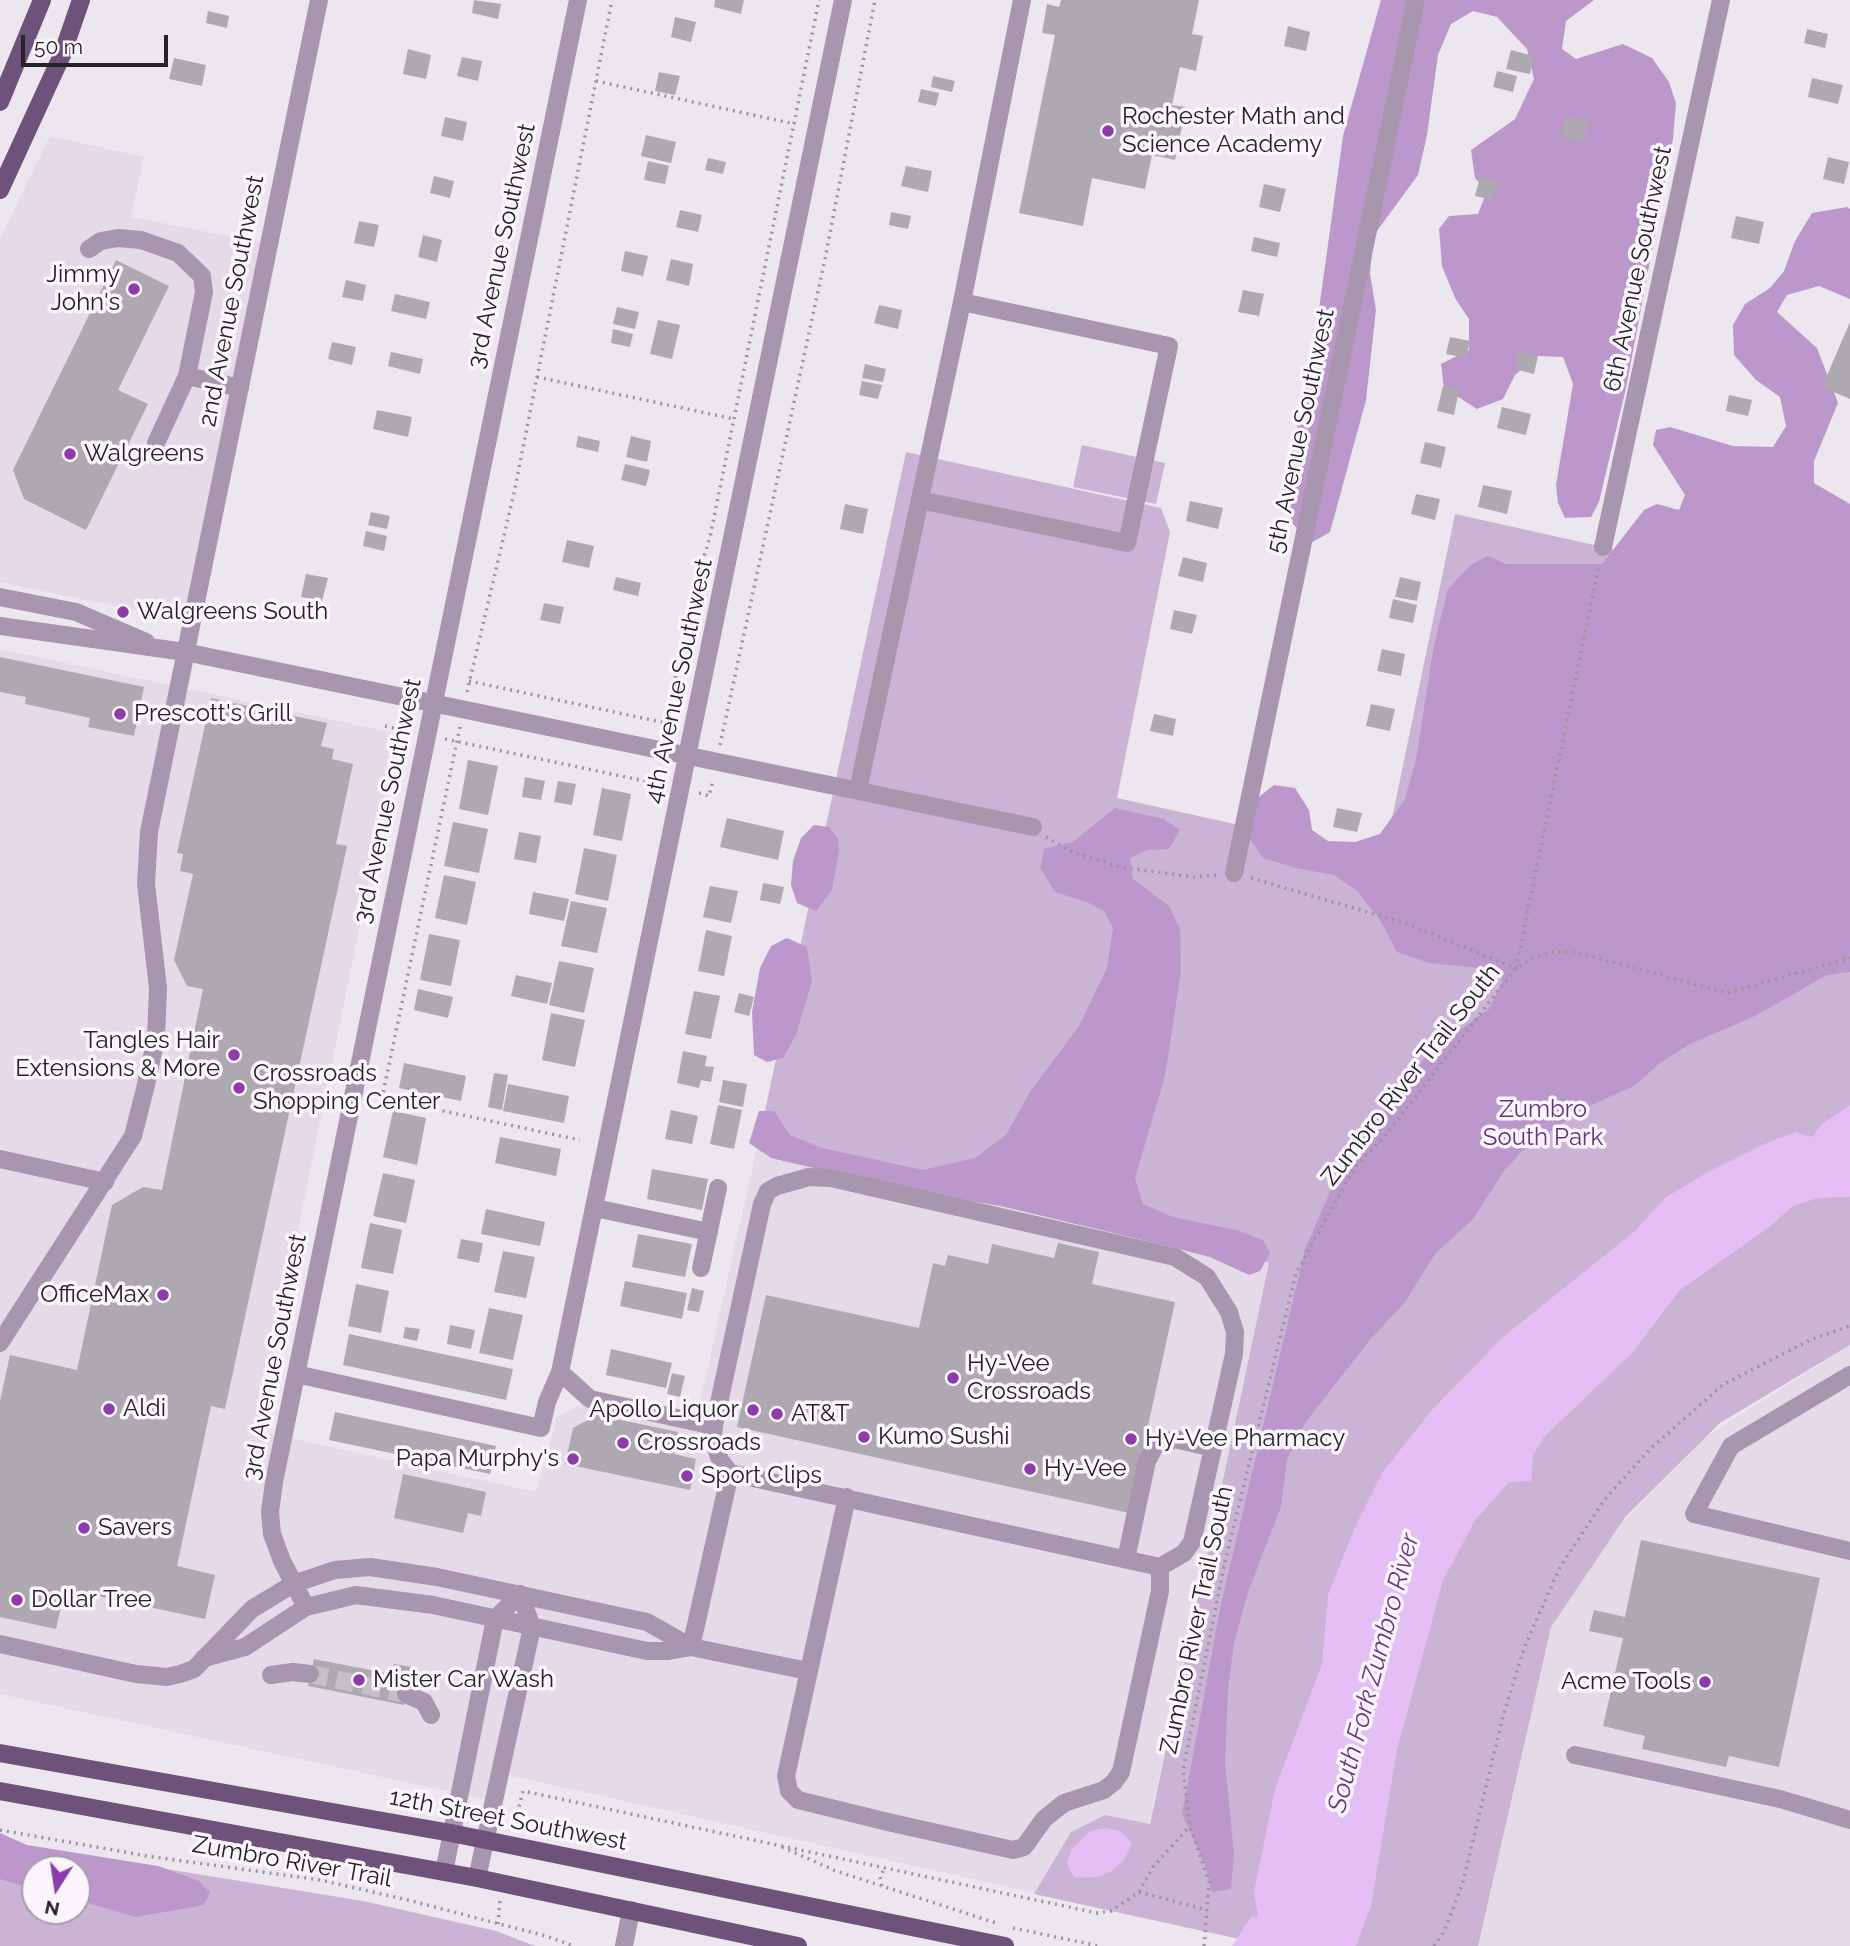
<!DOCTYPE html>
<style>
body{margin:0}
#map{position:relative;width:1850px;height:1946px;overflow:hidden;background:#ece7ee;font-family:Raleway,sans-serif}
canvas{display:block}
.north{position:absolute;left:21px;top:1855px;width:70px;height:70px;box-sizing:border-box;background:#faf4fc;border:2px solid #a5a0a6;border-radius:50%;rotate:192deg;font-size:19px;font-weight:700;line-height:28px;text-align:center;color:#252326}
.north::after{content:'';display:block;margin:auto;width:24px;height:32px;background:#8e3caa;clip-path:polygon(50% 0,100% 100%,50% 72%,0 100%)}
.scale{position:absolute;left:21px;top:35px;width:147px;height:32px;box-sizing:border-box;border:4px solid #252326;border-top:0;padding-left:9px;font-size:21px;line-height:24px;white-space:nowrap;color:#252326;-webkit-text-stroke:5px #faf4fc;paint-order:stroke}
</style>
<div id="map">
<canvas width="1850" height="1946"></canvas>
<div class="north">N</div>
<div class="scale">50 m</div>
</div>
<script>
const context = document.querySelector('canvas').getContext('2d');
context.lineJoin = 'round';
function paint(path, color) { context.fillStyle = color; context.fill(path, 'evenodd'); }
const shape = rows => new Path2D(rows.map(r => 'M' + r).join(''));
function strokePath(path, color, width, dash) { context.strokeStyle = color; context.lineWidth = width; context.lineCap = dash ? 'butt' : 'round'; context.setLineDash(dash || []); context.stroke(path); }
function drawText(font, color, halo, rows, align = 'center') {
  context.font = font + ' Raleway,sans-serif'; context.lineWidth = 7; context.setLineDash([]); context.textBaseline = 'middle'; context.strokeStyle = halo; context.fillStyle = color; for (const [text, x, y, turn = 0] of rows) {
    context.save(); context.translate(x, y); context.rotate((+turn || 0) * Math.PI / 180); context.textAlign = isNaN(turn) ? turn : align; if (halo) context.strokeText(text, 0, 0); context.fillText(text, 0, 0); context.restore();
  }
}
const built = shape([
 [50,136,144,157,131,217,267,244,191,622,0,582,0,238],
 [0,649,390,732,390,777,257,1431,536,1492,557,1417,590,1399,696,1421,757,1148,1269,1263,1149,1824,1105,1815,1071,1832,1035,1893,499,1773,493,1801,0,1694],
 [1850,1345,1850,1946,1478,1946,1550,1626,1621,1523,1704,1438]
]);
const green = shape([
 [1082,445,1165,463,1156,504,1073,487],
 [906,452,1161,508,1170,532,1117,798,1384,857,1455,514,1850,602,1850,1345,1720,1423,1626,1516,1551,1627,1478,1946,1271,1946,1034,1894,1071,1832,1105,1815,1150,1824,1269,1263,757,1148],
 [0,1842,363,1901,496,1931,535,1946,0,1946],
 [35,1869,77,1869,77,1911,35,1911]
]);
const forest = shape([
 [1381,0,1594,0,1566,21,1562,49,1576,59,1623,44,1652,58,1669,82,1676,103,1673,139,1626,388,1599,502,1591,517,1565,518,1558,503,1556,485,1573,384,1563,357,1538,356,1515,375,1503,399,1477,409,1444,388,1441,364,1469,350,1469,319,1455,298,1442,266,1439,229,1449,216,1478,214,1487,191,1475,178,1471,150,1515,119,1534,79,1527,49,1497,17,1473,11,1451,24,1438,55,1427,135,1418,175,1374,235,1370,273,1376,310,1366,400,1330,532,1311,543,1293,524,1283,498,1316,331,1343,136],
 [1847,207,1850,209,1850,299,1819,286,1787,295,1777,312,1817,348,1838,403,1814,461,1814,483,1850,504,1850,972,1827,975,1755,1016,1690,1044,1660,1063,1634,1086,1587,1107,1522,1151,1504,1171,1473,1219,1435,1254,1405,1302,1369,1341,1305,1423,1287,1459,1281,1507,1248,1592,1234,1643,1228,1690,1225,1763,1234,1854,1231,1889,1212,1892,1205,1865,1182,1814,1221,1604,1305,1249,1342,1165,1430,1051,1489,1009,1502,982,1499,970,1429,963,1397,952,1379,918,1357,891,1334,875,1295,868,1263,858,1248,836,1255,800,1274,785,1295,788,1309,810,1312,830,1328,841,1355,842,1380,834,1405,799,1416,759,1434,645,1448,589,1472,564,1488,556,1506,564,1602,564,1644,510,1657,504,1679,510,1685,495,1653,445,1656,430,1670,427,1733,446,1773,447,1786,426,1780,397,1756,380,1734,355,1733,325,1745,304,1770,288,1784,271,1795,241,1812,213],
 [1115,808,1164,819,1180,830,1169,849,1147,850,1130,858,1133,879,1169,906,1180,929,1181,971,1165,1076,1135,1178,1143,1204,1173,1217,1240,1231,1263,1240,1270,1253,1260,1271,1249,1275,1210,1257,1159,1244,1005,1207,899,1188,771,1158,749,1143,759,1111,774,1111,790,1135,822,1148,923,1170,975,1158,1006,1135,1030,1092,1079,1026,1107,968,1113,928,1104,911,1087,902,1055,892,1040,868,1044,849,1073,842],
 [814,825,829,827,838,839,839,850,832,890,816,911,797,903,791,885,793,861,801,838],
 [787,938,807,947,812,981,796,1035,783,1058,767,1062,754,1055,752,1012,760,968,771,946],
 [0,1833,27,1845,158,1866,199,1881,210,1892,204,1905,136,1917,77,1900,77,1869,35,1869,35,1890,32,1889,0,1879]
]);
const water = shape([
 [1850,1105,1850,1197,1818,1198,1793,1206,1768,1228,1680,1290,1631,1354,1544,1437,1533,1455,1531,1481,1509,1482,1476,1519,1443,1580,1397,1750,1371,1906,1356,1946,1232,1946,1251,1917,1258,1916,1254,1892,1275,1789,1322,1664,1328,1595,1355,1527,1382,1473,1431,1411,1503,1337,1635,1231,1665,1198,1706,1173,1767,1143,1795,1132,1812,1137,1823,1123],
 [1106,1828,1120,1831,1132,1843,1124,1860,1112,1871,1098,1877,1074,1878,1067,1864,1071,1850,1090,1831]
]);
const building = shape([
 [474,0,501,4,498,19,472,13],
 [715,0,744,0,741,14,714,7],
 [1061,0,1199,0,1192,34,1203,36,1196,71,1180,67,1172,105,1186,107,1175,160,1152,155,1145,189,1092,178,1083,226,1019,213,1055,35,1042,33,1047,4,1059,7],
 [208,11,229,16,227,28,206,23],
 [675,17,696,22,691,42,671,37],
 [1288,26,1310,32,1306,51,1284,46],
 [1807,29,1828,34,1825,48,1804,43],
 [408,49,431,55,426,79,403,74],
 [1511,50,1534,56,1530,74,1506,69],
 [462,57,482,61,478,81,457,76],
 [174,58,206,65,202,86,169,79],
 [1497,71,1517,76,1513,92,1493,87],
 [659,72,680,76,675,95,655,91],
 [933,76,955,81,952,92,931,87],
 [1812,78,1843,85,1838,104,1808,97],
 [921,89,939,93,936,106,918,102],
 [1565,116,1588,121,1584,142,1561,137],
 [445,117,467,122,463,141,441,136],
 [646,135,676,142,671,163,641,156],
 [1828,157,1849,162,1844,184,1823,179],
 [708,158,726,162,723,174,705,170],
 [648,161,669,166,665,184,644,180],
 [906,166,932,171,928,192,901,186],
 [434,176,454,181,450,198,430,193],
 [1480,177,1497,181,1493,200,1475,196],
 [1264,184,1286,189,1280,212,1259,207],
 [680,210,702,215,698,232,676,227],
 [891,212,911,216,908,229,889,225],
 [1736,216,1764,222,1759,244,1731,238],
 [359,221,379,225,374,247,354,243],
 [423,235,442,240,437,262,418,257],
 [1254,237,1280,243,1277,257,1251,251],
 [625,251,648,256,643,276,621,271],
 [671,259,693,264,689,286,666,280],
 [116,260,169,286,118,390,148,404,86,530,24,499,13,470],
 [346,280,366,285,363,301,342,297],
 [1243,290,1264,294,1259,316,1238,312],
 [395,294,430,302,426,319,391,311],
 [879,305,902,310,898,329,874,323],
 [617,307,639,312,635,329,613,324],
 [658,320,680,325,672,359,650,354],
 [1850,322,1850,399,1822,387],
 [613,329,633,334,630,347,611,343],
 [1450,337,1470,341,1466,358,1446,354],
 [332,342,356,347,352,365,328,359],
 [1519,351,1538,356,1534,374,1515,369],
 [391,352,423,359,420,374,388,366],
 [865,364,886,369,883,382,862,378],
 [862,381,882,385,878,399,859,395],
 [1443,386,1459,390,1454,415,1437,411],
 [1729,395,1752,400,1748,416,1726,411],
 [1502,407,1531,414,1526,435,1497,428],
 [377,410,412,417,408,437,373,429],
 [578,436,600,441,598,452,576,447],
 [631,436,651,441,647,462,626,457],
 [1425,442,1446,447,1441,468,1420,463],
 [625,464,650,470,646,486,621,480],
 [1483,485,1512,491,1507,514,1478,507],
 [1416,494,1440,499,1435,520,1411,514],
 [1190,501,1223,508,1218,529,1186,521],
 [845,504,868,509,863,534,840,529],
 [371,512,390,516,387,529,368,525],
 [366,531,387,536,384,551,363,546],
 [567,540,594,546,589,568,562,562],
 [1183,557,1207,563,1203,582,1178,576],
 [306,574,328,578,322,601,301,597],
 [616,577,641,583,638,596,613,590],
 [1400,577,1421,582,1417,601,1395,597],
 [1393,599,1417,605,1413,623,1389,618],
 [544,603,564,607,560,624,540,620],
 [1174,610,1197,615,1192,634,1170,629],
 [1382,649,1405,654,1401,676,1377,671],
 [0,657,144,687,134,736,88,727,90,718,25,704,26,697,0,692],
 [211,698,327,723,321,746,334,749,332,759,353,764,336,844,347,846,225,1409,211,1406,177,1566,215,1575,205,1619,65,1589,56,1629,0,1617,0,1401,10,1355,77,1370,112,1205,143,1187,162,1190,203,989,187,986,174,960,193,874,180,871,183,854,177,853],
 [1371,704,1395,709,1390,731,1366,726],
 [1154,714,1176,719,1173,736,1150,731],
 [468,760,498,766,488,815,459,809],
 [525,777,545,781,541,800,522,797],
 [558,781,576,784,572,805,554,802],
 [602,788,631,794,622,841,593,835],
 [1337,808,1362,813,1357,832,1333,827],
 [727,818,784,831,778,860,720,847],
 [453,822,488,829,479,873,444,866],
 [519,832,541,836,536,863,514,859],
 [584,848,617,855,608,901,575,894],
 [444,875,476,882,467,925,435,918],
 [763,883,784,887,780,904,760,900],
 [710,886,738,891,731,923,703,917],
 [533,892,569,899,564,921,529,914],
 [571,901,607,908,597,953,561,946],
 [706,930,732,936,724,976,698,971],
 [429,934,460,940,451,986,420,980],
 [559,961,594,968,584,1013,549,1005],
 [516,975,552,983,547,1004,511,996],
 [418,989,453,997,448,1018,414,1010],
 [694,991,720,996,711,1039,685,1034],
 [739,993,754,997,749,1016,734,1012],
 [551,1013,585,1020,575,1067,542,1060],
 [683,1051,707,1056,705,1066,714,1067,711,1082,701,1080,699,1088,677,1083],
 [404,1063,466,1076,461,1101,399,1088],
 [494,1073,508,1075,502,1110,488,1107],
 [723,1080,747,1084,743,1107,719,1102],
 [508,1084,569,1096,564,1123,503,1111],
 [718,1105,742,1110,734,1149,710,1144],
 [671,1110,698,1116,692,1144,665,1139],
 [393,1111,426,1118,417,1165,383,1157],
 [500,1137,561,1149,556,1176,495,1163],
 [652,1169,708,1179,702,1210,647,1199],
 [383,1173,415,1180,406,1223,373,1216],
 [486,1209,545,1222,540,1246,481,1234],
 [370,1223,402,1230,393,1274,361,1268],
 [638,1234,692,1244,685,1277,632,1267],
 [461,1239,483,1243,479,1263,457,1258],
 [1058,1243,1099,1252,1092,1284,1175,1302,1129,1513,737,1427,766,1295,919,1328,933,1263,945,1266,948,1255,988,1264,992,1244,1054,1258],
 [503,1251,535,1257,526,1298,494,1292],
 [625,1281,687,1293,682,1319,620,1306],
 [356,1284,389,1291,381,1333,348,1326],
 [692,1288,704,1291,699,1312,687,1310],
 [489,1308,523,1315,513,1360,479,1353],
 [450,1325,475,1330,471,1349,447,1344],
 [405,1327,420,1329,417,1341,403,1338],
 [349,1334,513,1369,506,1400,343,1365],
 [611,1349,672,1363,666,1388,606,1375],
 [672,1373,685,1376,680,1397,667,1394],
 [335,1412,496,1446,490,1474,329,1440],
 [597,1415,678,1432,674,1454,696,1459,690,1490,565,1464,573,1428],
 [403,1474,486,1492,481,1516,468,1513,463,1533,394,1518],
 [1641,1540,1820,1578,1779,1767,1729,1756,1726,1767,1642,1749,1645,1736,1603,1726,1623,1638,1589,1631,1594,1610,1625,1617],
 [314,1659,391,1674,394,1664,412,1667,404,1705,308,1686]
]);
const minorTunnel = shape([
 [310,1674,406,1694]
]);
const path = shape([
 [596,81,795,124],
 [537,377,734,419],
 [469,681,675,725],
 [467,692,514,493,612,0],
 [385,726,410,732],
 [460,727,382,1098,580,1140],
 [665,733,691,598,710,537,819,0],
 [445,739,664,785],
 [720,745,825,259,875,0],
 [655,783,658,768],
 [699,793,709,796,713,780],
 [1046,837,1070,851,1120,867,1194,877,1217,875],
 [1251,878,1405,923,1516,968,1599,565],
 [1204,1557,1224,1566],
 [514,1827,523,1791,1097,1913,1111,1911,1139,1892,1153,1867,1190,1826],
 [0,1830,147,1856,320,1880,408,1900,546,1936,574,1946],
 [782,1847,836,1871,996,1923],
 [882,1886,880,1877,884,1869],
 [1139,1892,1207,1910],
 [498,1924,500,1900],
 [1013,1928,1099,1946],
 [1204,1946,1209,1882,1190,1826,1183,1770,1224,1566,1296,1273,1355,1167,1385,1136,1516,968,1528,961,1552,952,1576,952,1727,993,1850,958],
 [1434,1946,1444,1932,1463,1882,1502,1720,1524,1648,1560,1567,1605,1499,1649,1450,1724,1384,1812,1339,1850,1326]
]);
const minor = shape([
 [89,249,101,241,118,238,141,240,178,253,202,276,204,292,187,376,156,443],
 [187,376,240,388],
 [920,500,1127,543,1169,346,962,302],
 [1603,547,1721,0],
 [0,597,76,612,146,642],
 [0,626,185,652,1033,827],
 [858,790,962,302,1022,0],
 [1234,873,1416,0],
 [0,1159,105,1182],
 [809,1177,831,1178,1175,1257,1207,1277,1229,1312,1235,1332,1234,1354,1192,1542,1184,1553,1160,1567,730,1473,720,1460,713,1439,714,1426,762,1204,768,1191,777,1186,809,1177],
 [595,1208,709,1232],
 [701,1268,718,1188],
 [0,1343,133,1136,145,1089,156,1038,158,988,146,884,149,832,319,0],
 [560,1372,590,1399,714,1426],
 [296,1374,541,1428,547,1402,560,1372,843,0],
 [1850,1375,1731,1446,1694,1514,1850,1551],
 [847,1497,786,1776,789,1791,798,1800,888,1822,1013,1850,1024,1847,1044,1819,1064,1803,1104,1790,1114,1782,1121,1772,1160,1591,1160,1567],
 [1126,1559,1147,1461,1155,1446,1175,1439,1213,1448],
 [306,1607,282,1561,272,1534,270,1512,274,1482,578,0],
 [0,1644,136,1674,167,1677,180,1674,194,1669,252,1609,293,1584,335,1570,370,1567,437,1577,647,1622,691,1647,808,1671],
 [691,1647,730,1473],
 [204,1658,245,1647,306,1607,356,1595,433,1605,647,1651,668,1651,691,1647],
 [271,1675,293,1672,310,1674],
 [406,1694,424,1702,431,1715],
 [1575,1755,1780,1799,1850,1820],
 [444,1872,495,1619,520,1594],
 [477,1878,532,1627,520,1594],
 [624,1946,631,1910]
]);
const major = shape([
 [0,102,42,0],
 [0,190,62,55,81,0],
 [0,1753,451,1833,1005,1946],
 [0,1791,477,1878,798,1946]
]);
const markers = [
 [1108,131,7,"#8e3caa"],
 [134,289,7,"#8e3caa"],
 [70,454,7,"#8e3caa"],
 [123,612,7,"#8e3caa"],
 [120,714,7,"#8e3caa"],
 [234,1055,7,"#8e3caa"],
 [239,1088,7,"#8e3caa"],
 [163,1295,7,"#8e3caa"],
 [953,1378,7,"#8e3caa"],
 [109,1409,7,"#8e3caa"],
 [753,1410,7,"#8e3caa"],
 [777,1414,7,"#8e3caa"],
 [864,1437,7,"#8e3caa"],
 [1131,1439,7,"#8e3caa"],
 [623,1443,7,"#8e3caa"],
 [573,1459,7,"#8e3caa"],
 [1030,1469,7,"#8e3caa"],
 [687,1476,7,"#8e3caa"],
 [84,1528,7,"#8e3caa"],
 [17,1600,7,"#8e3caa"],
 [359,1680,7,"#8e3caa"],
 [1705,1682,7,"#8e3caa"]
];
const poiNames = [
 ["Rochester Math and",1122,117],
 ["Science Academy",1122,145],
 ["Jimmy",120,275,"right"],
 ["John's",120,303,"right"],
 ["Walgreens",84,454],
 ["Walgreens South",137,612],
 ["Prescott's Grill",134,714],
 ["Tangles Hair",220,1041,"right"],
 ["Extensions & More",220,1069,"right"],
 ["Crossroads",253,1074],
 ["Shopping Center",253,1102],
 ["OfficeMax",149,1295,"right"],
 ["Hy-Vee",967,1364],
 ["Crossroads",967,1392],
 ["Aldi",123,1409],
 ["Apollo Liquor",739,1410,"right"],
 ["AT&T",791,1414],
 ["Kumo Sushi",878,1437],
 ["Hy-Vee Pharmacy",1145,1439],
 ["Crossroads",637,1443],
 ["Papa Murphy's",559,1459,"right"],
 ["Hy-Vee",1044,1469],
 ["Sport Clips",701,1476],
 ["Savers",98,1528],
 ["Dollar Tree",31,1600],
 ["Mister Car Wash",373,1680],
 ["Acme Tools",1691,1682,"right"]
];
const streetNames = [
 ["3rd Avenue Southwest",502,246,-78],
 ["6th Avenue Southwest",1638,269,-78],
 ["2nd Avenue Southwest",232,301,-79],
 ["5th Avenue Southwest",1301,431,-78],
 ["4th Avenue Southwest",679,681,-78],
 ["3rd Avenue Southwest",388,801,-78],
 ["Zumbro River Trail South",1411,1075,-52],
 ["3rd Avenue Southwest",275,1357,-79],
 ["Zumbro River Trail South",1197,1620,-78],
 ["12th Street Southwest",508,1820,11],
 ["Zumbro River Trail",292,1862,10]
];
const parkNames = [
 ["Zumbro",1543,1110],
 ["South Park",1543,1138]
];
const waterNames = [
 ["South Fork Zumbro River",1374,1673,-75]
];
paint(built, '#e4dae8');
paint(green, '#cbb3d5');
paint(forest, '#bc97cb');
paint(water, '#e4bef4');
paint(building, '#aea9b0');
strokePath(minorTunnel, '#c4c0c6', 18, [18, 9]);
strokePath(path, '#99959a', 3.5, [2, 5]);
strokePath(minor, '#a796ad', 18);
strokePath(major, '#6f527a', 18);
for (const [x, y, r, color] of markers) { const dot = new Path2D(); dot.arc(x, y, r, 0, 2 * Math.PI); context.fillStyle = color; context.fill(dot); strokePath(dot, '#faf4fc', 2.5); }
drawText('24px', '#252326', '#faf4fc', poiNames, 'left');
drawText('24px', '#252326', '#faf4fc', streetNames);
drawText('24px', '#643575', '#faf4fc', parkNames);
drawText('italic 26px', '#6c3d7e', '#faf4fc', waterNames);
</script>
